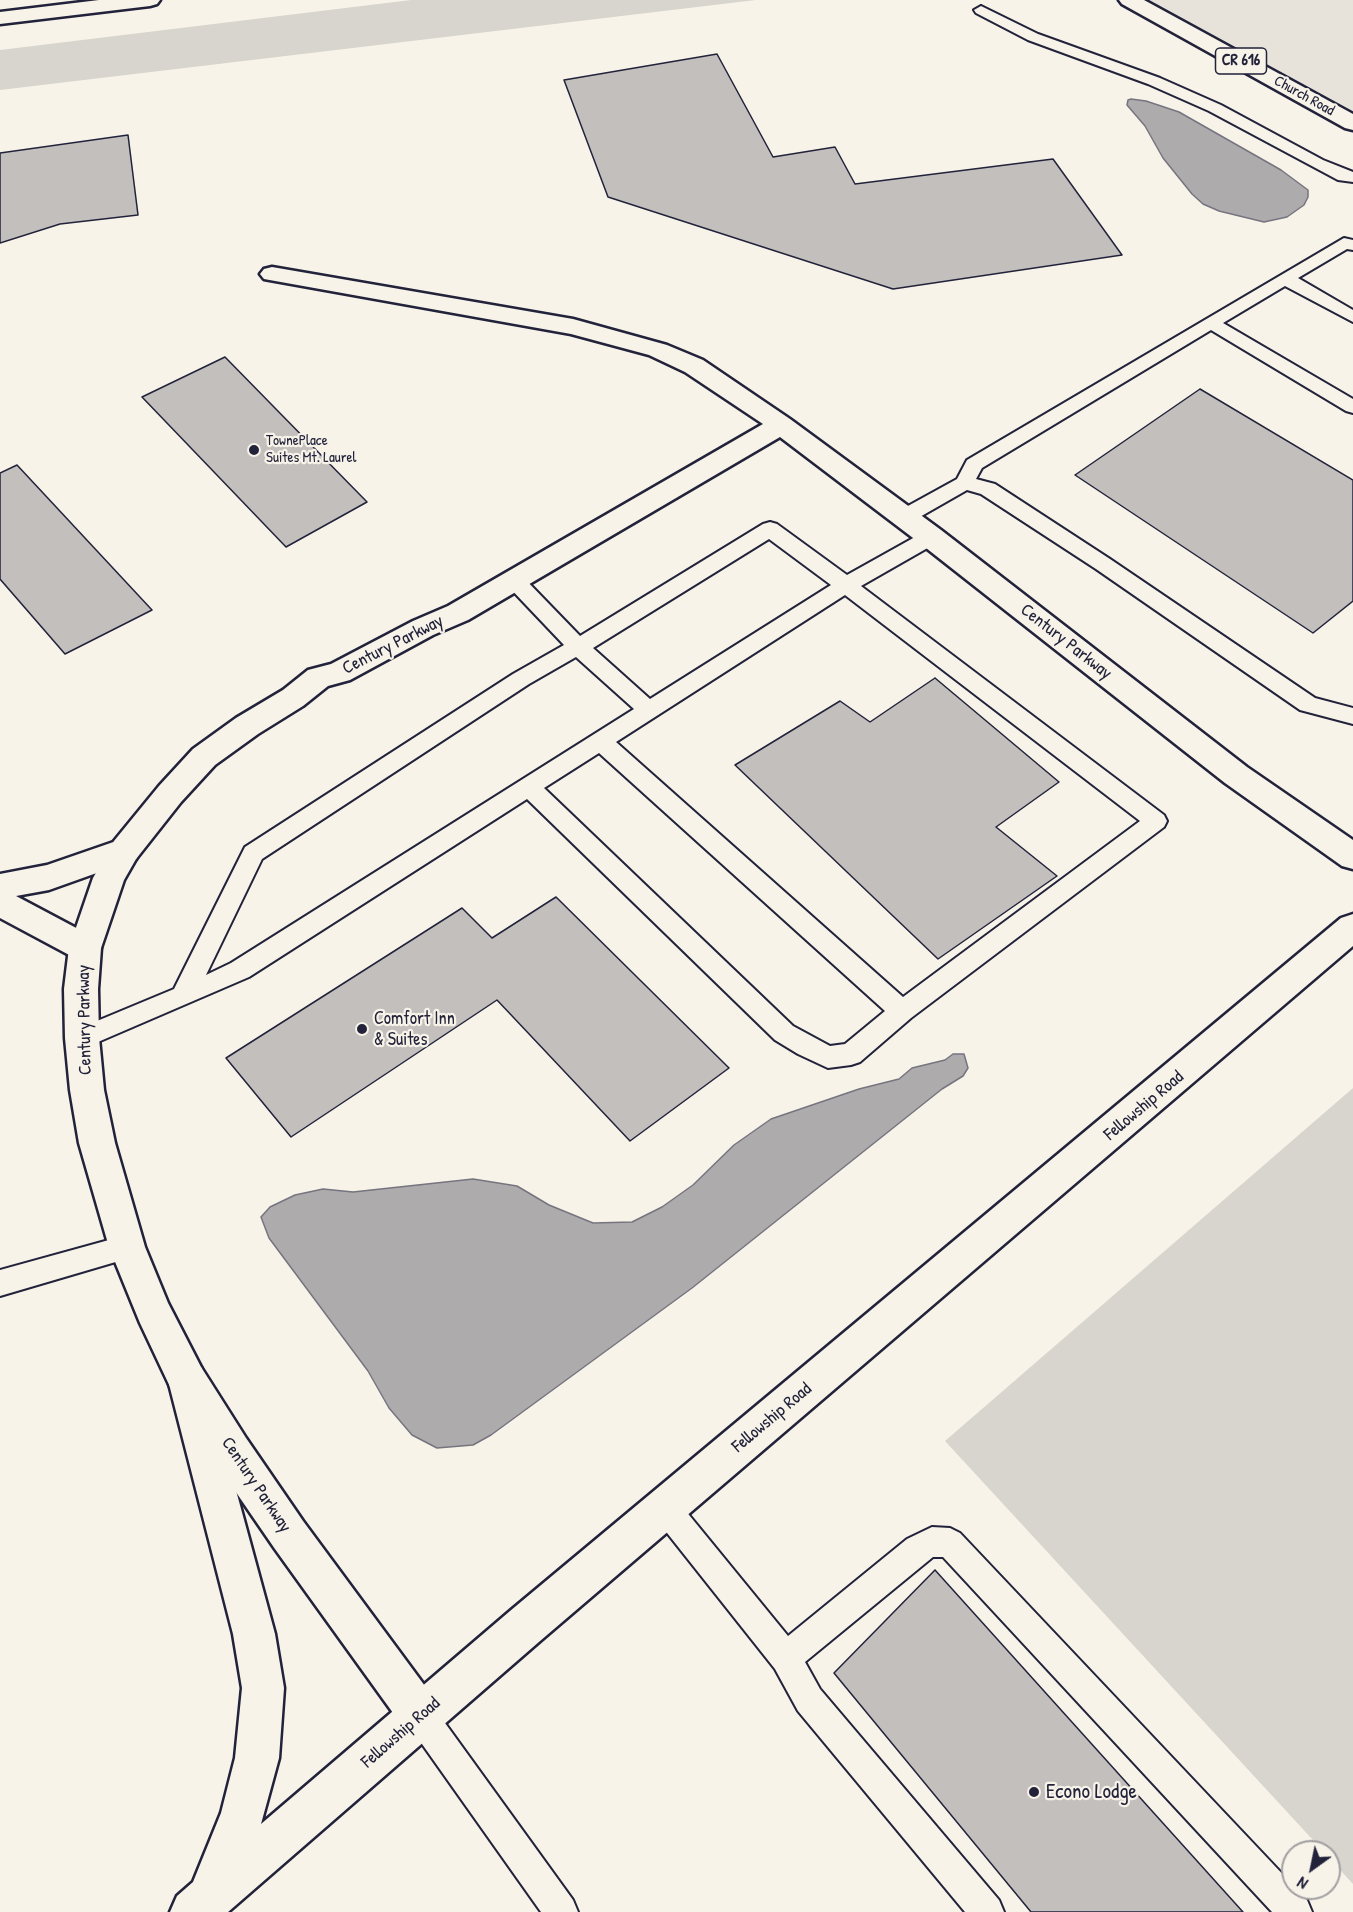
<!DOCTYPE html>
<style>
body{margin:0}
#map{position:relative;width:1353px;height:1912px;overflow:hidden;background:#f7f3e8;font-family:"Patrick Hand",sans-serif}
canvas{display:block}
.north{position:absolute;left:1281px;top:1840px;width:60px;height:60px;box-sizing:border-box;background:#f7f3e8;border:2px solid #a29fa3;border-radius:50%;rotate:213deg;font-size:16px;font-weight:700;line-height:24px;text-align:center;color:#22223b}
.north::after{content:'';display:block;margin:auto;width:21px;height:27px;background:#22223b;clip-path:polygon(50% 0,100% 100%,50% 72%,0 100%)}
</style>
<div id="map">
<canvas width="1353" height="1912"></canvas>
<div class="north">N</div>
</div>
<script>
const context = document.querySelector('canvas').getContext('2d');
context.lineJoin = 'round';
function paint(path, color) { context.fillStyle = color; context.fill(path, 'evenodd'); }
const shape = rows => new Path2D(rows.map(r => 'M' + r).join(''));
function strokePath(path, color, width, dash) { context.strokeStyle = color; context.lineWidth = width; context.lineCap = dash ? 'butt' : 'round'; context.setLineDash(dash || []); context.stroke(path); }
function drawText(font, color, halo, rows, align = 'center') {
  context.font = font + ' "Patrick Hand",sans-serif'; context.lineWidth = 4.5; context.setLineDash([]); context.textBaseline = 'middle'; context.strokeStyle = halo; context.fillStyle = color; for (const [text, x, y, turn = 0] of rows) {
    context.save(); context.translate(x, y); context.rotate((+turn || 0) * Math.PI / 180); context.textAlign = isNaN(turn) ? turn : align; if (halo) context.strokeText(text, 0, 0); context.fillText(text, 0, 0); context.restore();
  }
}
const built = shape([
 [1130,0,1353,0,1353,123]
]);
const green = shape([
 [411,0,756,0,0,90,0,50],
 [1353,1088,1353,1884,1329,1858,1329,1852,1324,1852,945,1441]
]);
const water = shape([
 [1131,99,1146,101,1179,112,1281,170,1308,190,1308,197,1304,205,1287,217,1264,222,1219,211,1203,204,1192,194,1163,158,1145,126,1127,105,1128,100,1131,99],
 [953,1054,964,1054,968,1068,963,1076,942,1089,692,1288,491,1435,473,1445,437,1448,412,1435,389,1408,368,1371,269,1238,261,1217,270,1207,295,1195,323,1189,353,1192,473,1179,517,1186,549,1205,593,1223,632,1222,662,1207,693,1185,734,1145,771,1119,859,1089,899,1079,912,1068,945,1060,953,1054]
]);
const building = shape([
 [717,54,773,157,835,147,855,184,1053,159,1122,255,893,289,608,197,564,80,717,54],
 [128,135,138,215,60,224,0,243,0,153,128,135],
 [225,357,367,502,286,547,142,397,225,357],
 [1200,389,1353,480,1353,601,1313,633,1075,475,1200,389],
 [17,465,152,610,65,654,0,579,0,473,17,465],
 [935,678,1059,782,996,827,1057,876,938,959,735,765,840,701,870,722,935,678],
 [556,897,729,1068,630,1141,497,1000,291,1137,226,1058,462,908,492,938,556,897],
 [935,1570,1243,1912,1031,1912,834,1673,935,1570]
]);
const service = shape([
 [981,6,1038,34,1160,78,1221,105,1323,160,1353,172,1353,182,1338,180,1209,111,1148,84,1028,40,976,13,974,10,981,6],
 [1344,238,1353,240,1353,250,1347,249,1298,278,1353,310,1353,322,1285,286,1223,323,1353,399,1353,413,1346,411,1211,330,982,468,976,479,995,484,1110,559,1315,698,1353,708,1353,724,1300,710,1096,569,981,494,967,490,911,522,904,524,897,522,894,517,897,512,957,479,967,460,1344,238],
 [770,522,777,524,847,575,924,532,931,530,938,532,941,537,938,542,861,586,1164,815,1167,821,1164,827,911,1018,860,1062,851,1065,828,1068,798,1054,775,1040,527,799,249,977,91,1045,82,1048,73,1045,70,1038,73,1031,174,989,245,847,513,674,564,645,507,585,504,580,507,575,514,573,521,575,580,636,763,524,770,522],
 [769,539,831,585,650,699,593,648,769,539],
 [845,595,1140,821,903,997,616,742,845,595],
 [576,657,634,709,231,963,206,975,262,859,529,684,576,657],
 [599,753,885,1011,845,1044,830,1046,793,1026,544,788,599,753],
 [127,1235,136,1238,140,1247,136,1256,0,1296,0,1270,127,1235],
 [666,1494,676,1499,788,1636,907,1539,932,1527,950,1528,960,1533,1307,1900,1312,1912,1272,1912,943,1557,933,1557,805,1662,820,1689,999,1900,1004,1912,965,1912,798,1711,775,1669,656,1519,651,1509,656,1499,666,1494],
 [421,1700,432,1705,573,1900,578,1912,541,1912,410,1727,405,1716,410,1705,421,1700]
]);
const minor = shape([
 [272,267,573,319,667,345,703,360,790,419,941,530,1247,767,1353,840,1353,869,1342,866,1225,783,921,544,780,437,468,620,433,635,350,680,328,686,303,706,258,734,215,765,181,802,136,859,124,880,101,948,98,989,99,1038,104,1090,115,1143,145,1247,168,1303,201,1367,246,1438,303,1521,436,1701,443,1716,436,1731,421,1738,406,1731,275,1549,218,1466,173,1393,140,1323,109,1247,79,1143,70,1090,65,1038,64,989,69,948,93,878,114,841,159,786,193,749,236,718,283,690,308,670,331,664,413,621,448,606,763,424,685,372,649,355,571,334,264,279,260,274,264,269,272,267]
]);
const tertiary = shape([
 [1353,914,1353,946,540,1641,228,1912,170,1912,177,1896,193,1882,221,1813,235,1758,242,1688,233,1634,168,1380,173,1367,187,1362,201,1367,206,1380,275,1634,284,1688,279,1758,261,1824,510,1611,1341,918,1353,914]
]);
const primary = shape([
 [1119,0,1144,0,1353,114,1353,130,1345,128,1122,4,1119,0]
]);
const trunk = shape([
 [125,838,136,841,141,850,136,859,49,890,16,896,97,939,101,948,97,957,85,961,73,957,0,918,0,874,47,865,125,838]
]);
const motorway = shape([
 [99,0,160,0,157,4,150,6,0,24,0,12,99,0]
]);
const markers = [
 [254,450,6,"#22223b"],
 [362,1029,6,"#22223b"],
 [1034,1792,6,"#22223b"]
];
const farStreetnames = [
 ["Church Road",1304,96,29]
];
const farPoinames = [
 ["TownePlace",266,441],
 ["Suites Mt. Laurel",266,458]
];
const shields = [
 [1241,61,51]
];
const shieldNames = [
 ["CR 616",1241,61]
];
const streetNames = [
 ["Century Parkway",1066,642,38],
 ["Century Parkway",393,645,-27],
 ["Century Parkway",85,1020,-91],
 ["Fellowship Road",1144,1106,-40],
 ["Fellowship Road",772,1418,-40],
 ["Century Parkway",256,1485,56],
 ["Fellowship Road",401,1733,-41]
];
const poiNames = [
 ["Comfort Inn",374,1019],
 ["& Suites",374,1040]
];
const nearPoinames = [
 ["Econo Lodge",1046,1792]
];
paint(built, '#e7e3db');
paint(green, '#d8d5cf');
paint(water, '#aeabad');
strokePath(water, '#76747f', 1.5);
paint(building, '#c2bfbd');
strokePath(building, '#22223b', 1.5);
strokePath(service, '#22223b', 4);
strokePath(minor, '#22223b', 5);
strokePath(tertiary, '#22223b', 5);
strokePath(primary, '#22223b', 5);
strokePath(trunk, '#22223b', 5);
strokePath(motorway, '#22223b', 5);
paint(service, '#f7f3e8');
paint(minor, '#f7f3e8');
paint(tertiary, '#f7f3e8');
paint(primary, '#f7f3e8');
paint(trunk, '#f7f3e8');
paint(motorway, '#f7f3e8');
for (const [x, y, r, color] of markers) { const dot = new Path2D(); dot.arc(x, y, r, 0, 2 * Math.PI); context.fillStyle = color; context.fill(dot); strokePath(dot, '#f7f3e8', 2); }
drawText('15px', '#22223b', '#f7f3e8', farStreetnames);
drawText('15px', '#22223b', '#f7f3e8', farPoinames, 'left');
for (const [x, y, w] of shields) { const box = new Path2D(); box.roundRect(x - w / 2, y - 13, w, 26, 4.5); context.fillStyle = '#f7f3e8'; context.fill(box); strokePath(box, '#22223b', 1.5); }
drawText('bold 16px', '#22223b', null, shieldNames);
drawText('18px', '#22223b', '#f7f3e8', streetNames);
drawText('18px', '#22223b', '#f7f3e8', poiNames, 'left');
drawText('21px', '#22223b', '#f7f3e8', nearPoinames, 'left');
</script>
